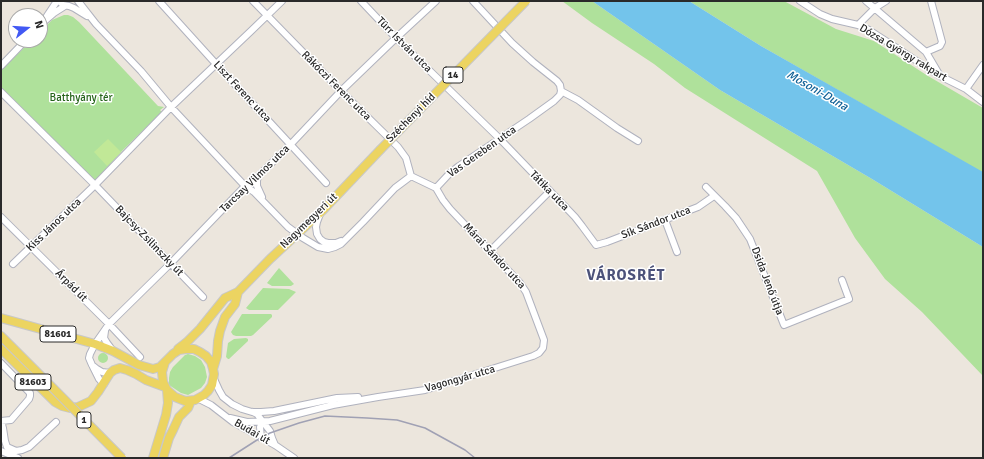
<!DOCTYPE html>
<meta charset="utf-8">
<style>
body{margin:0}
#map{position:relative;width:984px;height:459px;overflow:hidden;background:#ece6dd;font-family:Signika,sans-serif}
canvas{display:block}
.frame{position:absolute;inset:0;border:2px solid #2a2a2a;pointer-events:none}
.north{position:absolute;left:8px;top:8px;width:40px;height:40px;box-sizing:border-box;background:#fff;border:1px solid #aaa;border-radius:50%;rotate:73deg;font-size:11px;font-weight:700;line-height:16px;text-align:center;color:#2a2a2a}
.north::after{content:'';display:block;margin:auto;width:14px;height:18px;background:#4259f4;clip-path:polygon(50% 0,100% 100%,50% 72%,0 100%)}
</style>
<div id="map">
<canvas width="984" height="459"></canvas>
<div class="frame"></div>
<div class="north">N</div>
</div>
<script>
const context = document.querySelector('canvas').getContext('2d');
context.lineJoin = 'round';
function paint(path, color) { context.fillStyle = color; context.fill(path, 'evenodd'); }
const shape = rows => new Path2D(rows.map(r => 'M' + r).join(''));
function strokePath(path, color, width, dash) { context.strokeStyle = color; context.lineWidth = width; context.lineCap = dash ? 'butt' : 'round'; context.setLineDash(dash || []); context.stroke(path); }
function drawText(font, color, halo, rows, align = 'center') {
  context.font = font + ' Signika,sans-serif'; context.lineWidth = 3; context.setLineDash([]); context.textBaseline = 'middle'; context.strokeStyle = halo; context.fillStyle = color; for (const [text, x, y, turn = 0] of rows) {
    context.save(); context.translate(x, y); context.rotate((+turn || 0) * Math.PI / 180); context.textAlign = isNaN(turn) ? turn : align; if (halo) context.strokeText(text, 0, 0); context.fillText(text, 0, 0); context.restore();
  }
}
const green = shape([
 [562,1,592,1,720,90,872,179,983,247,983,376,922,312,885,279,855,238,817,171,685,88,654,64,592,23],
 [689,1,784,1,836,29,874,41,928,76,983,108,983,173,761,46],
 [64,15,68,15,73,17,79,22,158,106,164,107,160,110,162,112,123,150,94,182,1,88,1,70,32,40,40,40,40,32,52,20],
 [279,268,294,284,291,286,272,286,267,283],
 [263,288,289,289,296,292,278,310,249,310,246,308],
 [242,314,271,314,272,315,272,317,253,335,251,336,236,336,233,335,231,332],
 [246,338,248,339,248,341,229,359,228,359,226,357,228,343,234,339],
 '98 358a5 5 0 1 1 10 0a5 5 0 1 1-10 0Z',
 [188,354,195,356,201,360,205,367,207,377,205,383,201,388,188,395,181,393,169,385,169,378,170,372,173,367,185,355]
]);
const pitch = shape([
 [108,139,121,152,107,166,94,152]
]);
const water = shape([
 [592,1,689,1,761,46,983,172,983,247,872,179,720,90]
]);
const minor = shape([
 [59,1,63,5,69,6,74,8,87,16],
 [78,1,96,24,141,71,171,107,245,186,254,192,288,227,303,238,318,247,328,249,335,247,341,244,363,222,395,188,411,176],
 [159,1,216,64,326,183],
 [253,1,341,91,398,147,406,158,411,176],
 [361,1,396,38,500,139,575,217,582,226,596,245,607,242,698,207,714,196],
 [473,1,512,43,533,62,557,81,560,85,561,91],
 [800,1,820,14,832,19,858,25,869,30,940,76,966,89,983,102],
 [866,1,926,52,939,74],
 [47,16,57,1],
 [40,25,54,13,65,6],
 [858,25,875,8,886,1],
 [926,52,940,46,942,42,931,1],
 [1,66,26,40],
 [966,89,983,65],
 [561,91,578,100,617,128,638,141],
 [1,92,95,185,203,297],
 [258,176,257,181,257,186,262,197],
 [411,176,436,188],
 [706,187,725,206,736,218,750,239,784,325,849,299,842,280],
 [436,188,450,173,459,166,529,119,554,101,560,95,561,91],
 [320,214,317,222,316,227,317,234,320,239,324,242,328,243,336,243,341,241],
 [1,217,109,324,140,357],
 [665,220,677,252],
 [490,251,550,191],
 [13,264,95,185,171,107,251,31,282,1],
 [105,331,104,338,107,343,113,351],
 [1,363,30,393,30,396,29,399,11,420,1,421],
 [93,367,99,379,104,384],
 [110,373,102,372,97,369,92,365,89,358,90,354,95,344,109,324,171,263,245,186,251,183,291,144,341,91,396,38,436,1],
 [214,379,219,390,223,397,232,404,242,409,252,412,261,412,274,411,337,398,358,397],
 [199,399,211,405,233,422,275,445,294,458],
 [253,412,257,414,260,418,270,431,272,438,275,445],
 [230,418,247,422,270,421,333,405,378,397,425,390,533,356,539,353,543,348,544,340,526,292,520,283,450,209,443,200,436,188],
 [1,421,3,428,5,441,7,447,16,451,22,450,29,447,56,422],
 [261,438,260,427,263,421],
 [1,451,18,458]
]);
const major = shape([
 [1,318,95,344,113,351,139,365,153,369,160,367,173,354,179,350,186,349,194,349,200,352,206,356,211,362,213,369,214,374,212,385,208,391,204,395,195,400,185,401,175,397,167,390,163,382,162,372,165,362],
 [1,336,46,381],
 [1,349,55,402,62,406,70,408,78,407,91,401,98,392,110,373,114,370,120,368,127,370,136,374,146,380,165,387],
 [178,349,187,342,200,329,225,298,238,292,270,259,323,210,380,150],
 [213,369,217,356,218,341,220,331,225,317,235,304,238,292],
 [153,458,166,415,168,403,167,390],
 [163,458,169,438,173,430,179,417,188,408,191,401]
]);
const rail = shape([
 [229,458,257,440,270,433,299,423,325,416,367,418,397,420,425,428,465,450,475,458]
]);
const majorBridge = shape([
 [380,150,526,1],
 [46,381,122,458]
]);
const shields = [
 [453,75,20],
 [58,334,36],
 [33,382,36],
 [84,420,14]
];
const shieldNames = [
 ["14",453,75],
 ["81601",58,334],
 ["81603",33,382],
 ["1",84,420]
];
const streetNames = [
 ["Türr István utca",404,45,45],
 ["Dózsa György rakpart",903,53,31],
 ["Rákóczi Ferenc utca",336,86,45],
 ["Liszt Ferenc utca",242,92,47],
 ["Széchenyi híd",411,118,-45],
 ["Vas Gereben utca",482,152,-35],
 ["Tarcsay Vilmos utca",255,179,-44],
 ["Tátika utca",549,191,46],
 ["Nagymegyeri út",309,221,-44],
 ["Sík Sándor utca",656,223,-21],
 ["Kiss János utca",54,225,-44],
 ["Bajcsy-Zsilinszky út",149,241,46],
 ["Márai Sándor utca",494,256,47],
 ["Dsida Jenő útja",767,281,69],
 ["Árpád út",71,286,45],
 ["Vagongyár utca",460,379,-16],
 ["Budai út",252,432,30]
];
const parkNames = [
 ["Batthyány tér",81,98]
];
const waterNames = [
 ["Mosoni-Duna",817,91,30]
];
const districtNames = [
 ["VÁROSRÉT",626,276]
];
paint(green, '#afe19b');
paint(pitch, '#c1e897');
paint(water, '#73c4eb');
strokePath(minor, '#b0b2be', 8);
strokePath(major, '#c8c8c8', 10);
strokePath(minor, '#fff', 6);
strokePath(major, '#ecd461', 8);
strokePath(rail, '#a0a1b4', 1.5);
strokePath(majorBridge, '#c8c8c8', 10, []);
strokePath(majorBridge, '#ecd461', 8);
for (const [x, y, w] of shields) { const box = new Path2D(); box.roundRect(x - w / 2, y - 8, w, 16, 3); context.fillStyle = '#fff'; context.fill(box); strokePath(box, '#2a2a2a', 1); }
drawText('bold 10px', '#2a2a2a', null, shieldNames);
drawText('11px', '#2a2a2a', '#fff', streetNames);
drawText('11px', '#27651c', '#fff', parkNames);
drawText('italic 12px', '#116297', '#fff', waterNames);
context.letterSpacing = '1px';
drawText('bold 15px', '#4c527a', '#fff', districtNames);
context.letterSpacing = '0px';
</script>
